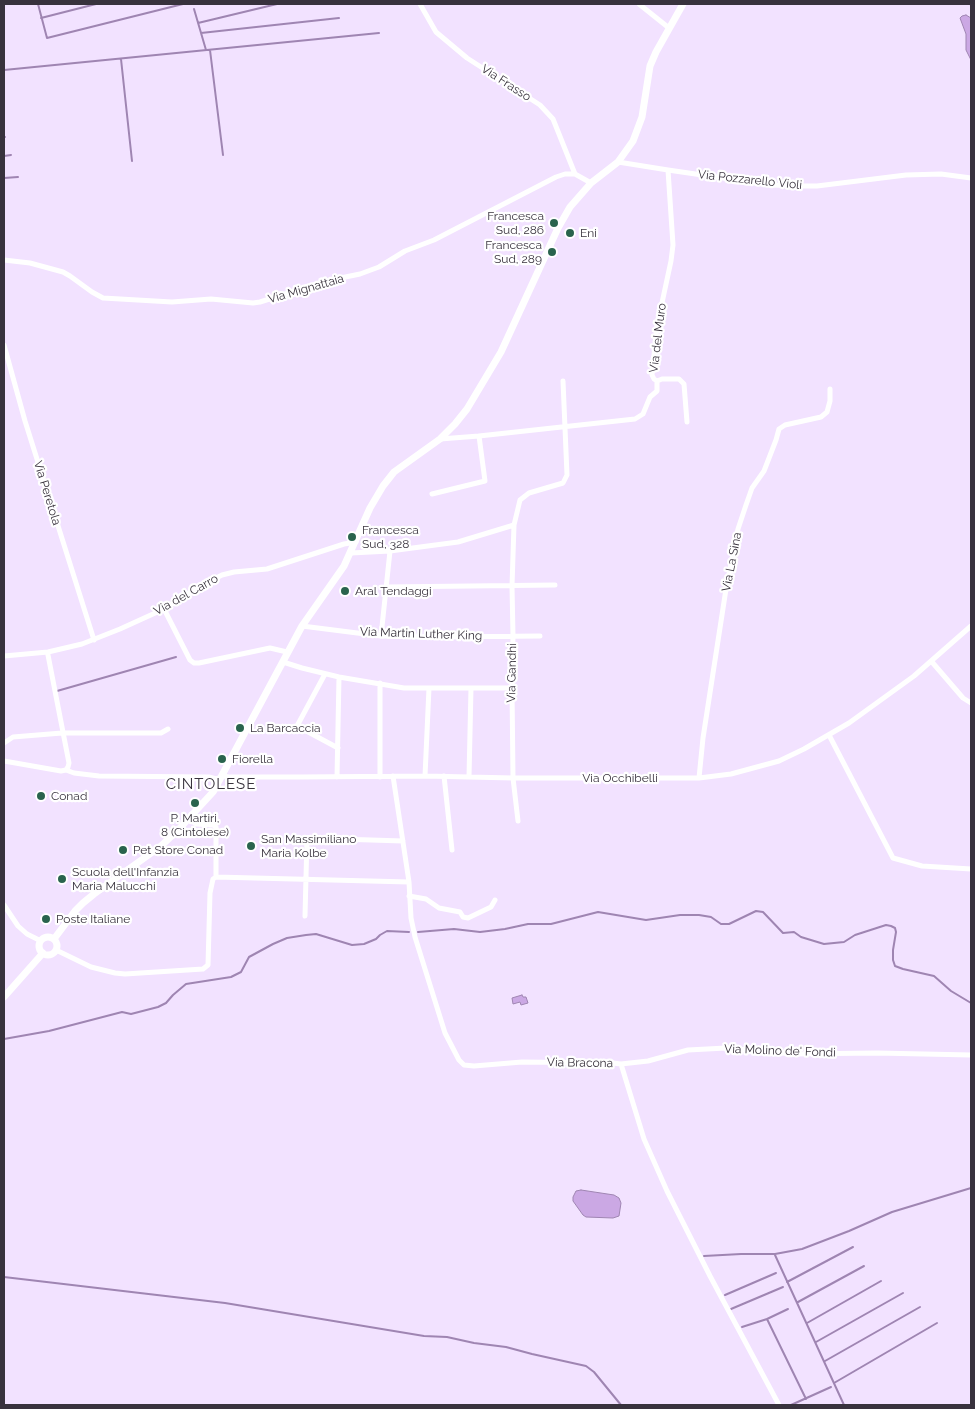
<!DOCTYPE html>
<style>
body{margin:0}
#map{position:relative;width:975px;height:1409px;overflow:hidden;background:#f2e2ff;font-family:Raleway,sans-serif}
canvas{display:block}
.frame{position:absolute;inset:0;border:5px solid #38323d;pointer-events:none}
</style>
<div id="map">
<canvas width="975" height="1409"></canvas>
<div class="frame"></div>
</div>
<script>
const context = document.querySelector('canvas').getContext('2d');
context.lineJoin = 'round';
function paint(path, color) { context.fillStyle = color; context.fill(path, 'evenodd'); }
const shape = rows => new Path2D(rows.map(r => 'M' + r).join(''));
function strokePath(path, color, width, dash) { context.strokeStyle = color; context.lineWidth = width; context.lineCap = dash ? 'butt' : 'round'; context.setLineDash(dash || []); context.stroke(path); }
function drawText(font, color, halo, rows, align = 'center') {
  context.font = font + ' Raleway,sans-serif'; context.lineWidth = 4.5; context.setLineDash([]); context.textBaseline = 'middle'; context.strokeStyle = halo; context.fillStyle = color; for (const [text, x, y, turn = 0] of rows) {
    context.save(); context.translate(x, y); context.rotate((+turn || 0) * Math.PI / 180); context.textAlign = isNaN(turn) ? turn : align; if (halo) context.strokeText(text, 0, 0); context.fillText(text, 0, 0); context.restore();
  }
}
const water = shape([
 [966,15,971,18,971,60,966,50,966,34,960,18,962,16,966,15],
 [522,995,523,997,526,997,528,1003,521,1005,520,1002,513,1004,512,998,522,995],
 [581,1190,614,1195,619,1198,621,1203,619,1216,613,1218,586,1217,583,1215,573,1201,573,1197,576,1191,581,1190]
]);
const stream = shape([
 [38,4,47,38,183,4],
 [970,4,971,5],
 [194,9,206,50],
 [41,18,96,4],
 [198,23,277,4],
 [201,33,339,18],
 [210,50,223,155],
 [121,59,132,161],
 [4,70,379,33],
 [4,137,5,137],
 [4,156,11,155],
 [4,178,18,177],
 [57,691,176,657],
 [418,932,454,929,480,932,505,929,528,924,551,924,598,912,646,920,680,915,699,915,711,917,721,924,729,924,756,911,763,912,783,933,794,932,801,937,824,944,844,942,855,935,886,925,891,926,895,928,896,932,893,950,893,960,895,966,903,969,934,976,951,991,971,1003],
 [4,1039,49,1031,122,1012,131,1014,158,1007,166,1003,173,995,186,984,231,977,241,972,249,957,273,944,287,938,306,935,316,934,352,945,364,944,376,939,380,935,387,931,409,932],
 [775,1255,844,1405],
 [704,1256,741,1254,775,1254,802,1249,849,1231,892,1212,971,1188],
 [4,1277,225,1303,424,1336,447,1337,474,1343,506,1347,532,1354,586,1366,594,1372,621,1405],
 [787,1282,853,1247],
 [725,1295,776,1273],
 [798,1302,864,1266],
 [731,1309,783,1287],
 [767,1319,806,1399],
 [807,1323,881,1281],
 [742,1327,767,1319,788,1309],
 [816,1342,903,1293],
 [825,1361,920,1307],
 [834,1383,937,1323],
 [791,1405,831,1387]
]);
const street = shape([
 [420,4,436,32,467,58,540,105,553,119,575,174],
 [639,4,669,28],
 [618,162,668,170,771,185,803,186,817,186,906,175,941,174,971,178],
 [4,260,30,263,63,272,70,276,92,292,103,298,172,302,211,299,253,303,260,302,326,281,360,274,379,267,405,251,434,240,556,177,565,174,575,174,591,183],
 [4,345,25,421,94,640],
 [657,381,662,379,679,379,684,384,687,422],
 [440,439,479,436,635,419,643,414,650,397,657,391,657,381,654,379,652,375,657,326,671,261,673,245,668,170],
 [432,494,485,481,479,436],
 [351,553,390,551,458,542,514,525],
 [386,587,555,585],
 [164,609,190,660,194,663,199,663,270,648,287,652],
 [302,626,381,636,434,637,540,636],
 [381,636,390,551],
 [48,652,48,655,69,763,68,767,66,770],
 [4,656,48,652,82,644,120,629,164,609,195,589,222,575,234,572,267,569,344,544,356,542],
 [283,662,302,668,339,677,404,688,512,688],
 [932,662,963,698,971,703],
 [325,674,297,726,338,748],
 [380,683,380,777],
 [829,735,893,858,922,866,971,869],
 [4,743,13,737,62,733,161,733,168,729],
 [4,761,61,771,66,770,74,773,99,776,209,777,220,780],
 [223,776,229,777,300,777,425,776,513,778,699,778,731,774,779,761,804,749,849,723,914,676,971,626],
 [393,776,409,882,411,918,415,937,445,1033,459,1060,464,1065,474,1066,522,1062,613,1063,621,1064,644,1139,667,1191,710,1276,779,1405],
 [425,776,429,688],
 [444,776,452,850],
 [337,777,339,677],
 [469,777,471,688],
 [699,778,703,738,726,589,738,529,746,505,752,488,764,471,776,440,779,429,785,425,821,417,827,412,830,401,830,389],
 [189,819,196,824,213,825,216,827,216,877],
 [518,821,513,778,512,688,513,636,512,586,514,525,520,500,529,493,563,483,567,475,563,381],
 [409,896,426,899,439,908,460,912,463,917,468,918,491,907,495,900],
 [4,905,18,926,27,934,41,941],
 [305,916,307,838,403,841],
 [56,950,91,967,115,973,125,974,203,969,208,965,210,893,213,879,216,877,409,882],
 [621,1064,648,1061,688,1050,726,1048,793,1054,877,1053,971,1055]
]);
const secondary = shape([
 '39 946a9 9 0 1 1 18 0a9 9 0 1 1-18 0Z',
 [54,939,75,911,83,903,94,894,161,846,179,829,213,792,302,626,344,566,370,508,383,486,394,472,440,439,455,424,467,409,501,352,558,228,570,207,591,183,618,162,633,141,642,117,650,66,656,52,683,4],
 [4,997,43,953]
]);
const markers = [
 [554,223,5,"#29634d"],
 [570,233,5,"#29634d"],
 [552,252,5,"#29634d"],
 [352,537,5,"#29634d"],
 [345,591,5,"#29634d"],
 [240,728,5,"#29634d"],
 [222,759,5,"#29634d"],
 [41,796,5,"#29634d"],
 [195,803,5,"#29634d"],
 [251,846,5,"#29634d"],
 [123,850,5,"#29634d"],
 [62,879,5,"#29634d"],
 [46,919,5,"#29634d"]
];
const streetNames = [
 ["Via Frasso",506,83,33],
 ["Via Pozzarello Violi",750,180,6],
 ["Via Mignattaia",306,289,-16],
 ["Via del Muro",658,338,-83],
 ["Via Peretola",47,493,73],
 ["Via La Sina",732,562,-79],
 ["Via del Carro",186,595,-29],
 ["Via Martin Luther King",421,634,2],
 ["Via Gandhi",512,673,-89],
 ["Via Occhibelli",620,778],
 ["Via Molino de' Fondi",780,1051,2],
 ["Via Bracona",580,1063,1]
];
const poiNames = [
 ["Francesca",544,216,"right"],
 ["Sud, 286",544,230,"right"],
 ["Eni",580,233],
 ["Francesca",542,245,"right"],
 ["Sud, 289",542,259,"right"],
 ["Francesca",362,530],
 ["Sud, 328",362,544],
 ["Aral Tendaggi",355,591],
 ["La Barcaccia",250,728],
 ["Fiorella",232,759],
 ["Conad",51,796],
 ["P. Martiri,",195,818,"center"],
 ["8 (Cintolese)",195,832,"center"],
 ["San Massimiliano",261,839],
 ["Maria Kolbe",261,853],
 ["Pet Store Conad",133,850],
 ["Scuola dell'Infanzia",72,872],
 ["Maria Malucchi",72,886],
 ["Poste Italiane",56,919]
];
const quarterNames = [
 ["CINTOLESE",211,784]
];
paint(water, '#cba8e4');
strokePath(water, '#9f85b2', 1);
strokePath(stream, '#9f85b2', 2);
strokePath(street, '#fff', 5);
strokePath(secondary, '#fff', 7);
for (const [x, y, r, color] of markers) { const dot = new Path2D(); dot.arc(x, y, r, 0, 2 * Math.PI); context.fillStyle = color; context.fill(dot); strokePath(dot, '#fff', 2); }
drawText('12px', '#38323d', '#fff', streetNames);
drawText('12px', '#38323d', '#fff', poiNames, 'left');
context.letterSpacing = '1px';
drawText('15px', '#38323d', '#fff', quarterNames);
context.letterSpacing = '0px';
</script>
